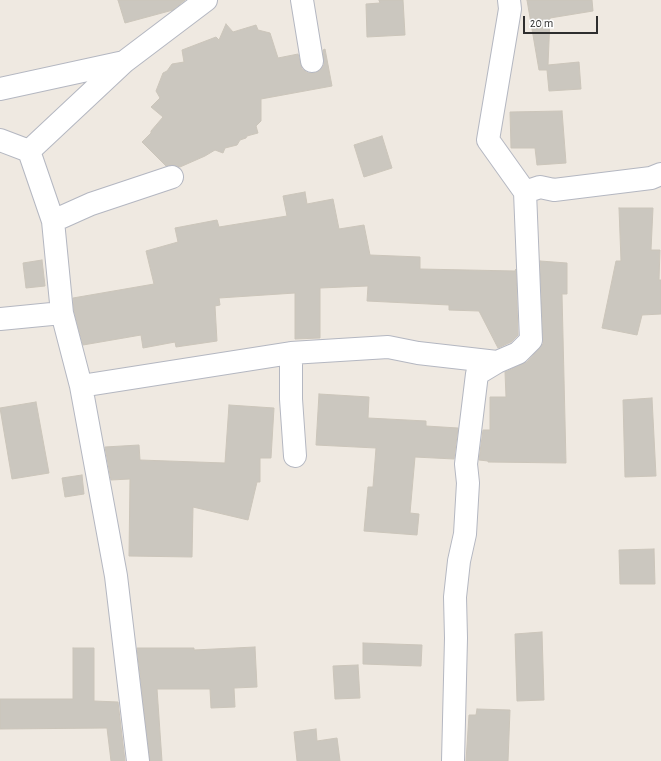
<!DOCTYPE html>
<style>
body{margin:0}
#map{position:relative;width:661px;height:761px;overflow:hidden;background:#efe9e1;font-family:"Alegreya Sans",sans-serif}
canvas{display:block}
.scale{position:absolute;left:523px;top:16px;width:75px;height:18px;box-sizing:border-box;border:2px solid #2e2e2e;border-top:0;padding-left:5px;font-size:12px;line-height:14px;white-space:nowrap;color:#2e2e2e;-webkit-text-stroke:3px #fff;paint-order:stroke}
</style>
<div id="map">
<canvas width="661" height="761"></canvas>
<div class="scale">20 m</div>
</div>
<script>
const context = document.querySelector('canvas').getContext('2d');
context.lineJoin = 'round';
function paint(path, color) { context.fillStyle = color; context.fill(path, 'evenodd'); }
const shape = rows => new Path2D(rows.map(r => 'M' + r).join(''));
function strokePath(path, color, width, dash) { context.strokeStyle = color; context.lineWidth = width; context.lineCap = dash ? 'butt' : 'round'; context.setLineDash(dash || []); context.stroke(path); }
const building = shape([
 [118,0,185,0,173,10,125,23,118,0],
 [379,0,403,0,405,35,367,37,366,4,380,3,379,0],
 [527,0,592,0,593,11,550,18,548,65,579,62,581,89,549,91,547,70,539,70,527,0],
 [226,24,233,32,256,25,258,30,270,33,278,58,298,54,302,69,308,73,314,73,320,70,324,65,323,50,325,49,332,86,261,99,261,121,256,126,258,133,247,136,246,138,240,140,237,145,225,148,223,153,215,150,205,156,180,167,174,165,166,166,142,142,151,133,151,131,163,117,151,107,160,98,156,91,163,73,167,71,172,64,184,62,182,50,216,37,219,40,226,24],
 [562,111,566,163,537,165,535,148,511,148,510,112,562,111],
 [382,136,392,168,364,177,354,145,382,136],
 [305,192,307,204,333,199,339,229,364,225,370,255,420,257,420,269,515,271,516,269,518,335,511,342,498,348,479,311,449,310,449,305,367,301,368,286,320,288,320,338,295,339,295,293,219,298,220,305,215,306,217,341,176,347,175,342,143,348,141,335,83,345,74,311,73,298,154,284,146,251,178,242,175,228,217,220,219,227,287,216,283,196,305,192],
 [619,208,653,208,651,250,660,250,659,280,661,280,661,314,642,315,637,335,602,328,616,261,621,261,619,208],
 [42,260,45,286,26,288,23,263,42,260],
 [540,261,567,263,567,294,562,294,566,463,488,462,488,461,479,460,483,430,490,430,490,397,506,397,505,372,527,362,543,344,540,261],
 [319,394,369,397,368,418,426,421,426,426,458,428,454,459,415,457,410,513,419,514,417,535,364,531,368,487,373,487,376,448,316,445,319,394],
 [652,398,656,476,625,477,623,400,652,398],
 [36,402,49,473,12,479,0,408,36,402],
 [229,405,274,408,271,458,260,458,260,482,257,482,248,520,193,507,192,557,129,556,130,479,111,480,105,447,139,445,140,460,225,463,229,405],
 [82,475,84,494,65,497,62,478,82,475],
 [654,549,655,584,620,584,619,550,654,549],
 [542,632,544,700,517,701,515,634,542,632],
 [363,643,422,645,421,666,363,664,363,643],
 [255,647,257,687,234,688,235,707,211,708,210,689,157,689,162,761,150,761,137,648,194,648,194,650,255,647],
 [73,648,94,648,94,701,118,702,125,761,111,761,107,728,0,729,0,699,73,699,73,648],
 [358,665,360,698,335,699,333,666,358,665],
 [477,709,510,710,508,761,466,761,469,715,476,715,477,709],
 [316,729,317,741,337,738,340,761,297,761,294,732,316,729]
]);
const street = shape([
 [302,0,312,61],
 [0,89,124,62],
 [0,140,29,151],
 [29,151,53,221,62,313,81,386,116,576,138,761],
 [29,151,124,62,206,0],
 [525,192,540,187,554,190,651,178,661,174],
 [53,221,91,204,172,177],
 [0,319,62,313],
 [291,353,291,399,295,456],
 [81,386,291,353,388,347,418,353,497,362],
 [453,761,456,638,455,597,459,561,465,534,468,483,466,464,477,374,497,362,518,353,531,340,525,192,488,140,510,9,509,0]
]);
paint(building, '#cbc7bf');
strokePath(building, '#cbc5ba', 1);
strokePath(street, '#b4b7c1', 24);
strokePath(street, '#fff', 22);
</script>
